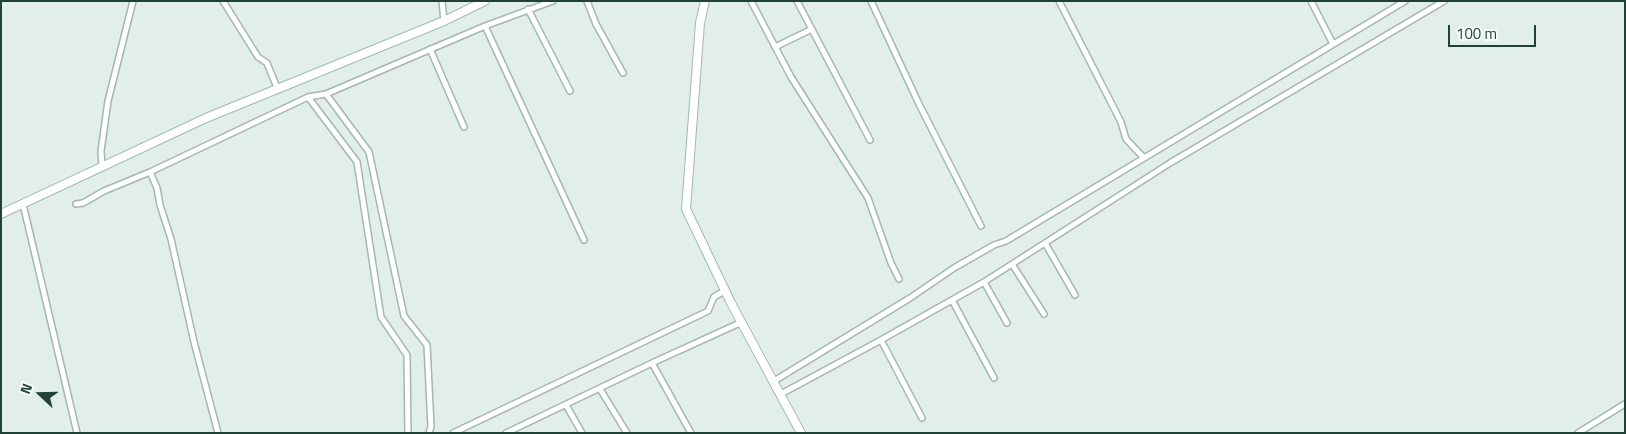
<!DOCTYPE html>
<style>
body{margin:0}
#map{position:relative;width:1626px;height:434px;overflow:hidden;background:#e2eee9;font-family:"Titillium Web",sans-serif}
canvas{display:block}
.frame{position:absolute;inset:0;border:2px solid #204138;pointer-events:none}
.north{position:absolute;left:15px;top:369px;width:50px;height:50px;-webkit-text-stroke:4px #f3faf7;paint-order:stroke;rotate:291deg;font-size:14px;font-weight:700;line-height:20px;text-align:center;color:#204138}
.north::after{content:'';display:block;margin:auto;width:18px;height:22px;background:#204138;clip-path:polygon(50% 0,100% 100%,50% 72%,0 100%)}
.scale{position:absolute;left:1448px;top:25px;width:88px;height:22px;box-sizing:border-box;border:2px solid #204138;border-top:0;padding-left:6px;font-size:15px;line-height:18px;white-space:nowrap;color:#204138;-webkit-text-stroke:4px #f3faf7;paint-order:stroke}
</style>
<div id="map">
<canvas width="1626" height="434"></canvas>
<div class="frame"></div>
<div class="north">N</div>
<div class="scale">100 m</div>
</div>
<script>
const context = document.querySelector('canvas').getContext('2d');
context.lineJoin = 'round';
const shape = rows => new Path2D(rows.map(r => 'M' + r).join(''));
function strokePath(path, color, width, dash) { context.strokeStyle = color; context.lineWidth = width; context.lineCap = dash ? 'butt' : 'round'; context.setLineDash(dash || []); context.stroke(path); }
const street = shape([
 [223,1,258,57,267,63,278,90],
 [442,1,444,21],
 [587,1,596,24,623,73],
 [751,1,791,77,868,198,891,263,899,279],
 [797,1,870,140],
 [871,1,919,104,981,226],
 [1059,1,1121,122,1126,139,1144,158],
 [1311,1,1333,44],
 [528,9,570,91],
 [485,26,584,240],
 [775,47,812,29],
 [430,49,464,127],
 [326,94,369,152,404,316,427,345,431,427,429,433],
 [308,97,357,162,381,317,407,355,408,433],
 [102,167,101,151,108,101,133,1],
 [150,172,157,188,160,205,171,239,194,342,218,433],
 [23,204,77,433],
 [76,204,83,203,104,191,150,172,308,97,326,94,485,26,553,1],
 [1045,243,1075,295],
 [1012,264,1044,314],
 [984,282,1007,323],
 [952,300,994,378],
 [881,340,922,418],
 [652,363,691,433],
 [774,381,910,298,954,268,994,245,1006,241,1405,1],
 [600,389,627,433],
 [781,394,881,340,984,282,1170,163,1444,1],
 [566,405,582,433],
 [453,433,708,311,714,297,726,290],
 [506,433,652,363,742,322],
 [1578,433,1625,404]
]);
const secondary = shape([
 [705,1,700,23,686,209,731,303,801,433],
 [1,214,206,118,444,21,485,1]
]);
strokePath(street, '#a4b7b0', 8);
strokePath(secondary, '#9fbbb1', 10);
strokePath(street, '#fff', 5);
strokePath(secondary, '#fff', 8);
</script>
